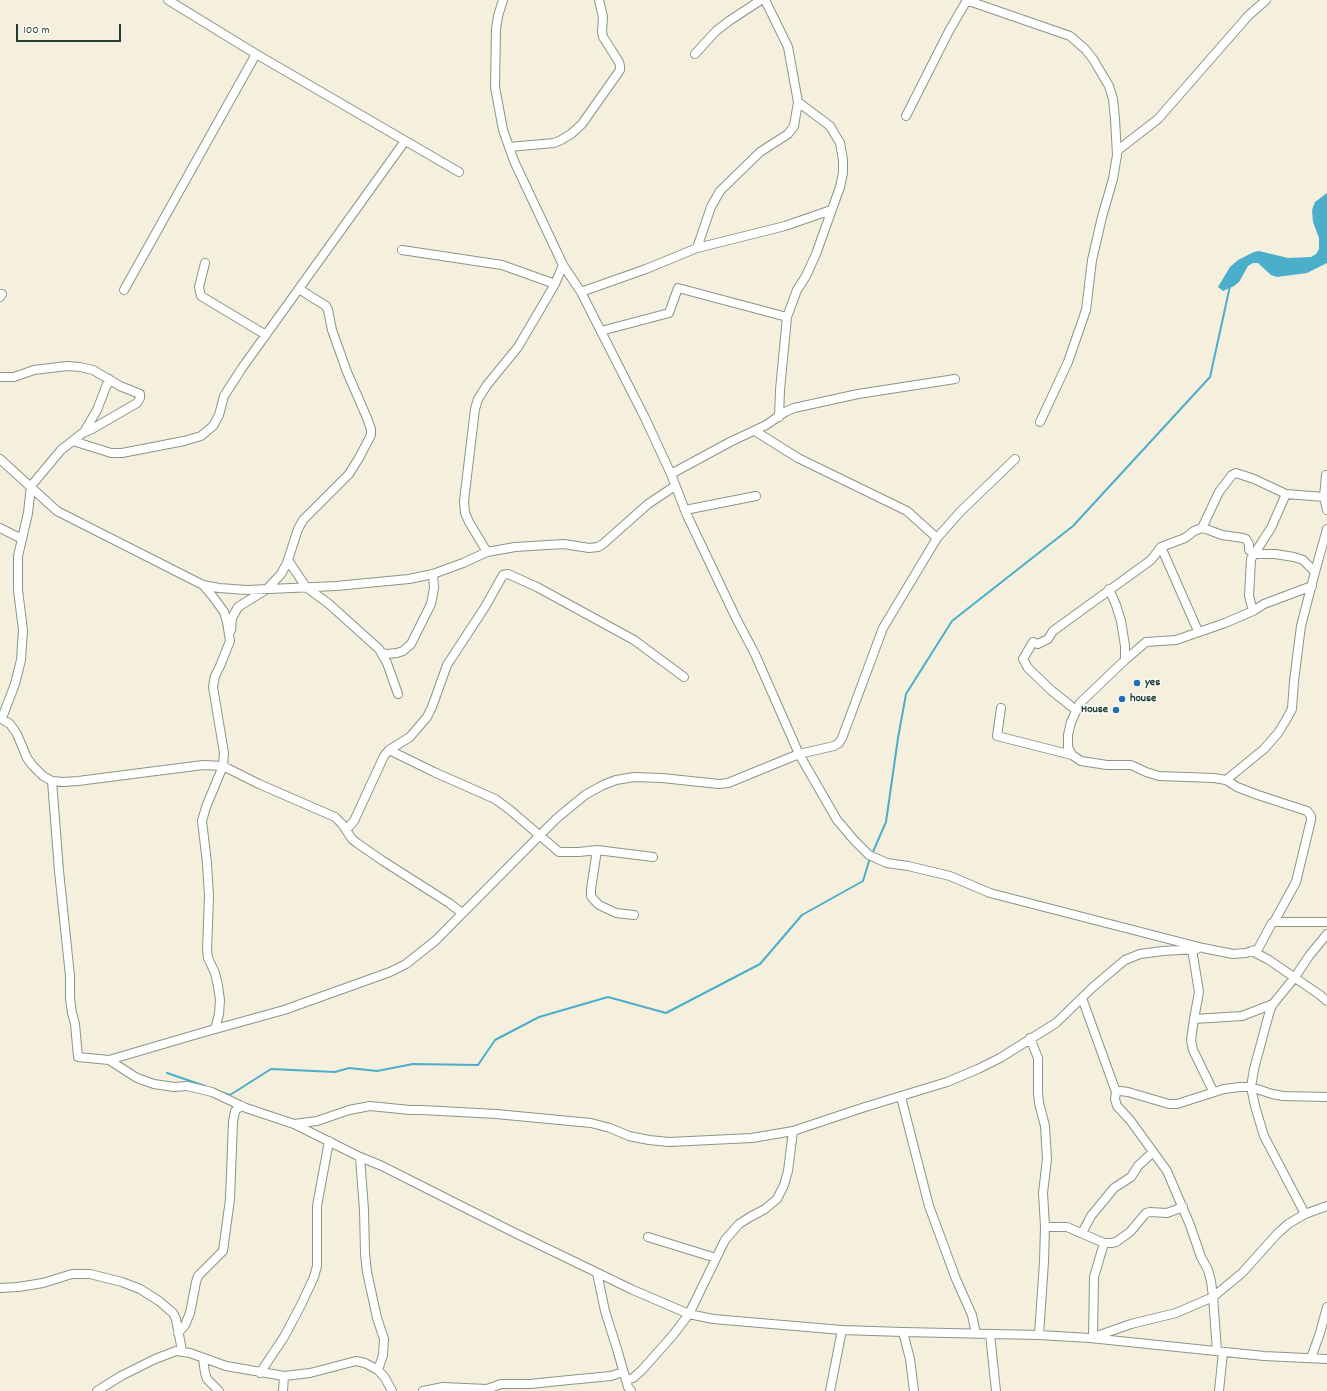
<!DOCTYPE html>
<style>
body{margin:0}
#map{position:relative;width:1327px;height:1391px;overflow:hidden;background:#f4f0dd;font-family:Dekko,sans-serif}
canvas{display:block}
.scale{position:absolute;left:16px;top:24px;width:105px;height:18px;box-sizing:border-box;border:2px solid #1f3d34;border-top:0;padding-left:5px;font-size:12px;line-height:14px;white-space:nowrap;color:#1f3d34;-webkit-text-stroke:3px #fdfcf7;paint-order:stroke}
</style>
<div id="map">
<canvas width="1327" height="1391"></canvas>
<div class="scale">100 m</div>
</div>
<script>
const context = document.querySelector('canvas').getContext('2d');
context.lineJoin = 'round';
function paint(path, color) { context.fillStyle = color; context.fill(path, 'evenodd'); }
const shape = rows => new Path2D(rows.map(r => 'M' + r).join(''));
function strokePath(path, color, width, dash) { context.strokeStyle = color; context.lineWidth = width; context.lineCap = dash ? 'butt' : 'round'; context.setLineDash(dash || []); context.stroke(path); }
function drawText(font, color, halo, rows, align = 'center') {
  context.font = font + ' Dekko,sans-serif'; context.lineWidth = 3; context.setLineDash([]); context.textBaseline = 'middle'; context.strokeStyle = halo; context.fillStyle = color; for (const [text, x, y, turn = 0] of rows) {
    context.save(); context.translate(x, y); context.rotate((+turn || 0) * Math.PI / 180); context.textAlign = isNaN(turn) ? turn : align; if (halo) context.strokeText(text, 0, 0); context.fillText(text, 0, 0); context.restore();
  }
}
const water = shape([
 [1327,193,1327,263,1307,273,1277,277,1271,275,1258,263,1253,263,1248,266,1239,282,1234,286,1223,291,1218,287,1230,267,1238,260,1254,252,1259,251,1288,258,1311,257,1316,254,1319,249,1319,238,1313,222,1312,210,1315,202]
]);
const stream = shape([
 [872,854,886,822,898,738,906,694,952,621,1073,526,1210,377,1230,286],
 [167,1073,205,1086],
 [221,1092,230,1095,271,1069,335,1072,349,1068,377,1071,413,1064,478,1065,495,1040,539,1017,608,997,666,1013,760,964,802,915,863,881,870,858]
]);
const minor = shape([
 [168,0,256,54,459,172],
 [503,0,498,16,496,29,495,87,503,130,514,161,563,265,581,292,645,418,671,474,686,513,736,618,755,654,799,754,837,820,854,840,869,855,887,863,908,866,950,876,990,893,1203,948,1233,954,1246,953,1258,949,1272,923,1274,922,1327,922],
 [966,0,1070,36,1085,49,1093,59,1109,86,1113,99,1115,119,1117,155,1113,179,1102,217,1092,260,1086,310,1068,362,1040,422],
 [695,54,716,31,729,21,761,0],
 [906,116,949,31,967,0],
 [509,147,554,143,561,140,571,134,582,124,620,70,620,66,619,62,603,37,602,32,603,17,599,0],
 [1118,150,1158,119,1248,16,1266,0],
 [697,248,711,207,720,191,760,152,788,134,794,126,798,102,788,47,765,0],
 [402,250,502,265,555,284],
 [205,263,199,287,201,296,266,335],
 [124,290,256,54],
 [581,292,646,269,697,248,785,226,831,210],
 [0,297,2,294],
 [601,331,669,313,678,288,787,317],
 [0,377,14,377,34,370,67,366,80,367,93,370,120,386,140,394,140,398,137,403,92,429,85,432],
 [779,417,780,390,787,317,797,290,806,276,816,254,840,187,843,173,843,160,840,143,830,126,798,102],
 [755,431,798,458,907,511,937,538],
 [73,441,111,453,122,453,184,441,201,436,213,426,219,415,224,396,242,368,405,141],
 [0,459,57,511,203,585,214,598,224,612,227,622,230,641,220,666,215,676,213,687,224,753,223,766,206,807,202,821,207,863,209,897,207,950,208,958,215,973,218,986,220,1000,219,1014,215,1029],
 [671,474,730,442,766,425,785,412,794,408,858,394,955,379],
 [1326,475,1324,497,1327,510],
 [685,510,756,496],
 [0,528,22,539],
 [1202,528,1219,492,1232,475,1236,473,1254,479,1286,494,1324,497],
 [1161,547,1198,631],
 [487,552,469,522,465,513,464,501,475,409,478,399,487,385,518,347,555,284,563,265],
 [288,560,306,587,329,604,379,649,387,663,398,694],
 [203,585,219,588,247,590,336,586,409,579,433,574,463,563,487,552,515,547,564,544,589,548,598,547,603,544,648,504,675,486],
 [1109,589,1116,605,1121,621,1125,646,1125,660],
 [1253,611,1249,596,1251,559,1271,528,1286,494],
 [231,630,232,618,238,607,267,589,281,574,287,563,298,529,303,520,349,474,359,458,371,435,371,429,367,418,347,372,332,330,328,310,326,306,299,289],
 [382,653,387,654,397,653,403,651,411,644,431,604,434,588,433,574],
 [1001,708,997,736,1072,755],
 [1076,710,1052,691,1028,668,1023,659,1033,642,1038,644,1048,639,1053,631,1151,560,1161,547,1185,538,1194,531,1202,528,1206,529,1222,535,1243,538,1246,539,1249,544,1249,550,1254,554,1275,554,1294,557,1303,560,1315,572],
 [0,718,10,724,17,734,27,758,33,766,43,776,52,781,63,782,78,781,203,765,223,766,259,784,335,817,342,824,352,839,357,843,383,861,449,903,462,913],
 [2,718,15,684,21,660,23,630,18,590,18,556,28,513,31,486,61,450,84,432,97,410,109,379],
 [389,750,434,772,495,799,510,810,559,852,579,852,597,850,653,857],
 [1226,780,1264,749,1278,733,1286,720,1292,709,1294,681,1301,626,1315,572,1327,529],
 [52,781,59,871,70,976,70,998,72,1013,75,1024,78,1057,109,1060,137,1078,154,1084,174,1087,187,1086,212,1092,246,1108,294,1124,360,1157,382,1166,513,1232,633,1290,689,1314,713,1319,842,1330,903,1332,1039,1335,1090,1338,1264,1356,1327,1359],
 [346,830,354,821,384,756,389,750,410,737,427,717,432,707,447,665,485,607,503,575,508,574,537,587,634,640,684,677],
 [597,850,591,889,591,896,594,900,599,905,616,913,634,915],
 [1274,922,1296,882,1311,820,1311,816,1307,811,1258,795,1237,787,1226,780,1214,778,1159,776,1146,772,1131,765,1107,765,1081,761,1072,755,1068,747,1068,735,1071,722,1080,703,1125,660,1146,642,1176,640,1225,623,1253,611,1264,604,1312,586],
 [1192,949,1199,992,1194,1019,1191,1040,1193,1050,1213,1091],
 [1252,951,1269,960,1320,995,1327,1001],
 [1082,998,1116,1092,1115,1099,1117,1106,1130,1120,1167,1171,1190,1225,1201,1257,1208,1270,1211,1281,1213,1297,1217,1351],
 [1194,1019,1242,1016,1273,1004],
 [1030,1038,1038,1058,1038,1093,1039,1103,1045,1126,1047,1159,1043,1193,1045,1227,1044,1262,1039,1335],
 [109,1060,201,1033,284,1010,390,972,406,964,435,941,556,819,585,795,603,785,616,780,634,777,662,778,719,784,728,783,799,754,834,746,839,743,842,738,883,628,937,538,960,512,1015,459],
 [1116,1092,1120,1091,1128,1092,1169,1104,1177,1104,1224,1089,1240,1087,1251,1087,1272,1094,1283,1096,1327,1097],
 [901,1097,929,1206,956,1279,972,1315,976,1334],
 [294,1124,317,1121,349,1110,370,1106,410,1110,422,1110,496,1114,570,1121,591,1123,610,1128,629,1136,649,1140,669,1142,752,1138,793,1131,865,1107,947,1082,978,1069,1000,1058,1056,1023,1093,987,1125,960,1140,954,1163,951,1197,949],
 [360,1157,364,1210,365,1253,367,1272,377,1318,384,1339,383,1355,378,1370],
 [1305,1214,1264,1136,1255,1106,1251,1087,1254,1069,1270,1010,1273,1004,1295,977,1309,956,1327,934],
 [1045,1227,1067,1227,1104,1243,1111,1243,1116,1242,1130,1232,1146,1213,1150,1212,1167,1213,1183,1207],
 [1082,1233,1091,1216,1114,1188,1131,1177,1138,1166,1153,1152],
 [648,1237,716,1258],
 [597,1273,605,1311,617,1349,628,1387,631,1391],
 [0,1288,18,1287,43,1283,72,1274,90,1274,122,1282,140,1289,159,1301,173,1313,176,1319,182,1351],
 [903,1332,910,1359,914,1391],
 [178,1333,185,1325,190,1313,196,1282,198,1276,223,1251,230,1199,233,1122,235,1111,237,1109,242,1106],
 [990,1334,996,1391],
 [1093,1337,1094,1277,1104,1243],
 [1091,1338,1131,1324,1176,1313,1213,1297,1242,1273,1277,1234,1288,1224,1305,1214,1327,1206],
 [203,1358,205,1373,207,1379,219,1391],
 [1311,1358,1320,1333,1327,1307],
 [260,1373,284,1337,301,1305,314,1277,317,1266,317,1206,329,1141],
 [626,1380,633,1378,642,1370,673,1335,689,1314,725,1240,739,1224,750,1217,765,1209,777,1199,784,1185,788,1171,793,1131],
 [97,1391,121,1376,155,1359,176,1351,190,1353,226,1366,284,1376,310,1373,356,1361,365,1363,378,1370,385,1378,392,1391],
 [283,1391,284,1376],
 [423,1391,443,1387,487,1389,501,1384,530,1384,569,1380,611,1376,623,1372],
 [830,1391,842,1330],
 [1219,1391,1223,1352]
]);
const markers = [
 [1137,683,4,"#1f6fb2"],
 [1122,699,4,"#1f6fb2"],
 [1116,710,4,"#1f6fb2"]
];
const poiNames = [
 ["yes",1145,683],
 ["house",1130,699],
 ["House",1108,710,"right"]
];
paint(water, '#4baeca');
strokePath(stream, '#4baeca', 2);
strokePath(minor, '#8a9688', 10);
strokePath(minor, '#fff', 8);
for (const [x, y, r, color] of markers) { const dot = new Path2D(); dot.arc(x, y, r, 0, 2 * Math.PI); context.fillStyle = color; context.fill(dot); strokePath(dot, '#fdfcf7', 1.5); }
drawText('bold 12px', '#1f3d34', '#fdfcf7', poiNames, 'left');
</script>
